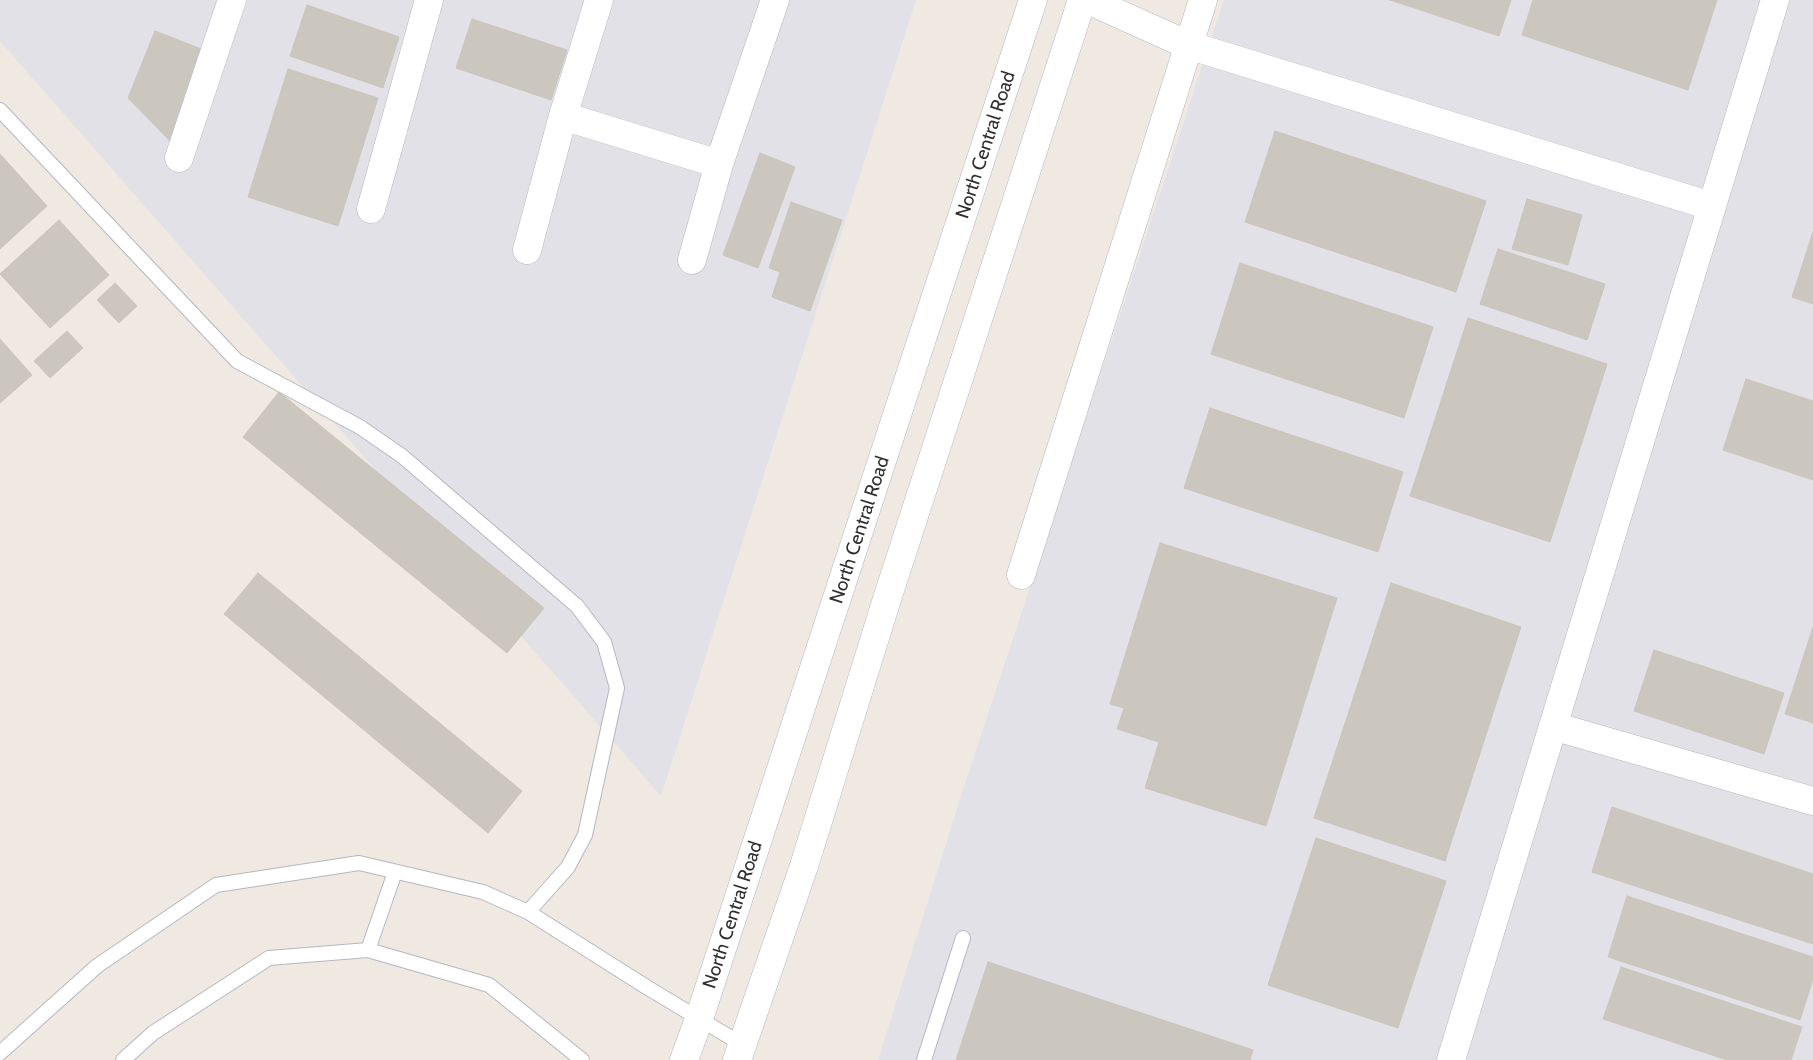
<!DOCTYPE html>
<style>
body{margin:0}
canvas{display:block;background:#efe9e1}
</style>
<canvas width="1813" height="1060"></canvas>
<script>
const context = document.querySelector('canvas').getContext('2d');
context.lineJoin = 'round';
function paint(path, color) { context.fillStyle = color; context.fill(path, 'evenodd'); }
const shape = rows => new Path2D(rows.map(r => 'M' + r).join(''));
function strokePath(path, color, width, dash) { context.strokeStyle = color; context.lineWidth = width; context.lineCap = dash ? 'butt' : 'round'; context.setLineDash(dash || []); context.stroke(path); }
function drawText(font, color, halo, rows, align = 'center') {
  context.font = font + ' Cabin,sans-serif'; context.lineWidth = 4.5; context.setLineDash([]); context.textBaseline = 'middle'; context.strokeStyle = halo; context.fillStyle = color; for (const [text, x, y, turn = 0] of rows) {
    context.save(); context.translate(x, y); context.rotate((+turn || 0) * Math.PI / 180); context.textAlign = isNaN(turn) ? turn : align; if (halo) context.strokeText(text, 0, 0); context.fillText(text, 0, 0); context.restore();
  }
}
const industrial = shape([
 [0,0,916,0,661,796,0,41],
 [1224,0,1813,0,1813,1060,878,1060,961,796]
]);
const building = shape([
 [1390,0,1511,0,1499,36,1390,0],
 [1533,0,1717,0,1688,90,1522,35,1533,0],
 [307,5,399,37,383,88,290,56,307,5],
 [472,19,567,50,551,100,456,68,472,19],
 [155,31,209,52,174,145,128,98,155,31],
 [288,69,378,98,338,226,248,197,288,69],
 [1275,131,1486,201,1456,292,1245,222,1275,131],
 [760,153,795,167,758,268,723,255,760,153],
 [0,154,47,206,0,249,0,154],
 [1527,199,1582,215,1568,265,1512,249,1527,199],
 [791,202,842,220,810,311,772,297,780,272,769,268,791,202],
 [59,220,109,275,50,328,0,274,59,220],
 [1813,232,1813,304,1792,297,1813,232],
 [1498,249,1605,284,1587,340,1480,304,1498,249],
 [1240,263,1433,327,1404,418,1211,354,1240,263],
 [115,283,137,306,119,323,97,300,115,283],
 [1468,318,1607,364,1550,542,1410,496,1468,318],
 [67,331,83,348,50,378,34,361,67,331],
 [0,339,32,375,0,403,0,339],
 [1746,379,1813,401,1813,480,1723,450,1746,379],
 [279,392,544,608,507,653,243,437,279,392],
 [1210,408,1403,472,1378,552,1184,488,1210,408],
 [1160,543,1337,598,1266,826,1145,788,1159,742,1117,729,1124,708,1110,704,1160,543],
 [258,573,522,791,488,833,224,614,258,573],
 [1391,583,1521,627,1445,861,1314,818,1391,583],
 [1813,627,1813,723,1785,714,1813,627],
 [1654,650,1784,693,1764,754,1634,711,1654,650],
 [1612,807,1813,874,1813,944,1592,872,1612,807],
 [1316,838,1446,881,1398,1028,1268,985,1316,838],
 [1627,896,1813,957,1813,979,1800,1020,1608,957,1627,896],
 [988,962,1253,1050,1250,1060,956,1060,988,962],
 [1621,967,1802,1027,1791,1060,1727,1060,1603,1019,1621,967]
]);
const lane = shape([
 [0,110,237,361,360,427,402,456,577,606,604,642,617,688,585,835,568,867,528,912],
 [368,950,395,872],
 [0,1053,97,966,216,885,359,863,483,892,528,912,648,988,743,1045],
 [123,1060,153,1033,269,958,368,950,489,985,582,1060],
 [924,1060,963,938]
]);
const street = shape([
 [1088,0,1188,45,1711,206],
 [563,116,719,164],
 [179,158,232,0],
 [371,209,429,0],
 [527,250,563,116,599,0],
 [692,260,719,164,775,0],
 [1021,575,1203,0],
 [1553,726,1813,801],
 [1451,1060,1775,0]
]);
const secondary = shape([
 [684,1060,699,1019,1033,0],
 [737,1060,804,866,886,602,1082,0]
]);
const streetNames = [
 ["North Central Road",986,145,-72],
 ["North Central Road",860,530,-72],
 ["North Central Road",733,915,-72]
];
paint(industrial, '#e3e1e8');
paint(building, '#cbc7bf');
strokePath(building, '#cbc5ba', 1);
strokePath(lane, '#b4b7c1', 16);
strokePath(street, '#b4b7c1', 29);
strokePath(secondary, '#b4b7c1', 29);
strokePath(lane, '#fff', 14);
strokePath(street, '#fff', 28);
strokePath(secondary, '#fff', 28);
drawText('19px', '#2e2e2e', '#fff', streetNames);
</script>
